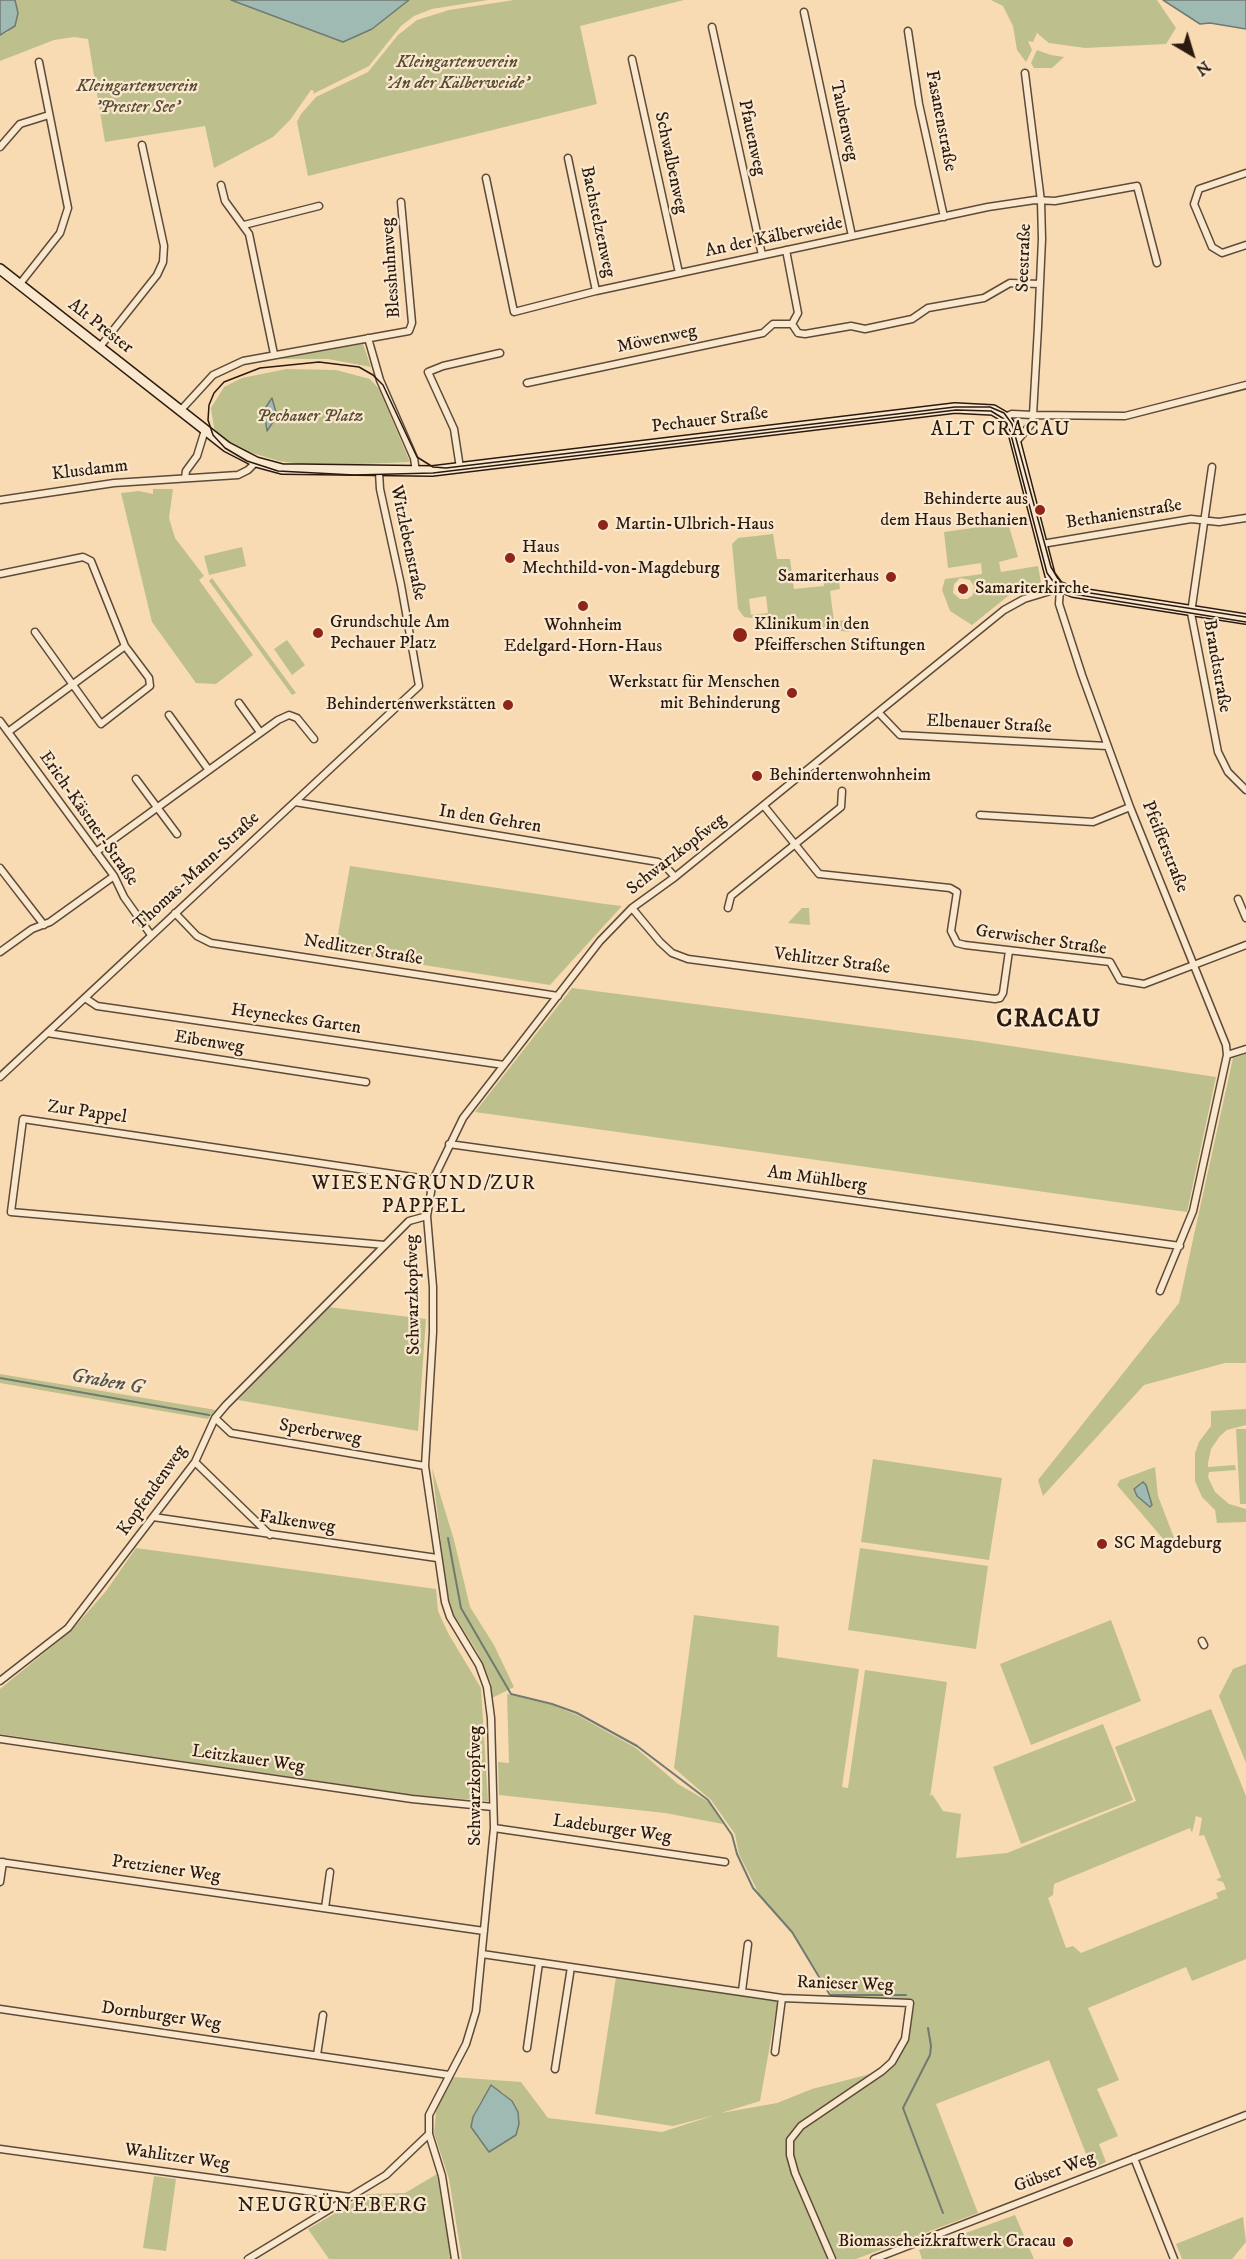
<!DOCTYPE html>
<meta charset="utf-8">
<style>
body{margin:0}
#map{position:relative;width:1246px;height:2259px;overflow:hidden;background:#f8dbb3;font-family:"IM FELL DW Pica",serif}
canvas{display:block}
.north{position:absolute;left:1162px;top:24px;width:60px;height:60px;-webkit-text-stroke:4px #fae8ce;paint-order:stroke;rotate:142deg;font-size:16px;font-weight:700;line-height:24px;text-align:center;color:#2b1a0f}
.north::after{content:'';display:block;margin:auto;width:21px;height:27px;background:#2b1a0f;clip-path:polygon(50% 0,100% 100%,50% 72%,0 100%)}
</style>
<div id="map">
<canvas width="1246" height="2259"></canvas>
<div class="north">N</div>
</div>
<script>
const context = document.querySelector('canvas').getContext('2d');
context.lineJoin = 'round';
function paint(path, color) { context.fillStyle = color; context.fill(path, 'evenodd'); }
const shape = rows => new Path2D(rows.map(r => 'M' + r).join(''));
function strokePath(path, color, width, dash) { context.strokeStyle = color; context.lineWidth = width; context.lineCap = dash ? 'butt' : 'round'; context.setLineDash(dash || []); context.stroke(path); }
function drawText(font, color, halo, rows, align = 'center') {
  context.font = font + ' "IM FELL DW Pica",serif'; context.lineWidth = 4.5; context.setLineDash([]); context.textBaseline = 'middle'; context.strokeStyle = halo; context.fillStyle = color; for (const [text, x, y, turn = 0] of rows) {
    context.save(); context.translate(x, y); context.rotate((+turn || 0) * Math.PI / 180); context.textAlign = isNaN(turn) ? turn : align; if (halo) context.strokeText(text, 0, 0); context.fillText(text, 0, 0); context.restore();
  }
}
const green = shape([
 [15,0,231,0,343,42,372,29,409,0,488,0,432,9,414,16,401,26,369,66,313,94,314,91,311,90,290,120,273,137,214,168,205,126,105,142,88,39,74,37,54,40,0,61,0,35,8,32,17,8],
 [514,0,684,0,580,26,597,104,308,176,297,122,301,114,316,97,368,72,398,35,417,20,449,10],
 [991,0,1157,0,1176,28,1166,44,1085,48,1049,43,1037,33,1033,42,1028,41,1032,50,1026,62,1017,50,1013,26,1003,6],
 [1037,50,1051,55,1064,57,1052,68,1034,68,1031,63],
 [363,344,371,367,328,359,279,359],
 [286,369,336,370,370,379,379,389,410,462,314,466,279,461,242,450,218,434,214,428,211,408,224,387,242,378],
 [153,489,173,489,169,518,175,538,204,576,199,580,253,655,216,684,196,683,152,622,121,493,139,491,153,494],
 [1008,523,1018,557,999,562,1001,572,1038,566,1041,582,1036,587,1013,592,972,625,950,611,942,590,945,579,982,574,981,563,948,568,944,532],
 [960,578,970,580,974,586,973,595,967,599,960,599,953,593,954,584],
 [773,534,777,559,790,559,794,589,824,586,823,574,838,573,840,589,830,591,834,621,848,620,849,632,744,617,738,609,732,544,738,538],
 [766,596,768,613,751,615,749,599],
 [242,547,246,566,209,575,204,556],
 [212,578,296,693,292,695,209,581],
 [287,640,305,665,292,675,274,649],
 [350,866,605,904,622,906,550,985,335,951],
 [802,908,809,908,810,925,788,923],
 [572,988,971,1040,1216,1077,1187,1212,475,1112],
 [1246,1054,1246,1363,1225,1363,1144,1385,1043,1496,1038,1480,1179,1303,1233,1058],
 [328,1307,426,1319,418,1431,238,1400],
 [0,1374,216,1410,208,1419,0,1383],
 [1246,1409,1246,1425,1227,1430,1220,1436,1211,1449,1208,1463,1208,1467,1235,1465,1236,1470,1209,1472,1208,1477,1215,1492,1229,1504,1246,1509,1246,1522,1217,1523,1215,1510,1202,1497,1195,1481,1195,1453,1199,1442,1211,1426,1211,1411],
 [1236,1429,1246,1429,1246,1504,1240,1504],
 [873,1459,1002,1478,989,1560,861,1542],
 [1155,1467,1158,1496,1176,1543,1171,1548,1117,1485,1120,1480],
 [432,1468,454,1540,470,1607,494,1645,514,1687,492,1698,491,1683,478,1653,452,1612,447,1592],
 [136,1548,436,1589,438,1611,448,1633,481,1688,488,1801,413,1795,0,1734,0,1689,72,1630,106,1591],
 [860,1548,988,1566,976,1649,848,1630],
 [694,1615,779,1626,777,1657,859,1669,842,1787,848,1788,865,1670,947,1682,930,1797,932,1794,943,1811,961,1814,956,1858,1007,1853,1136,1801,1115,1747,1211,1709,1246,1796,1246,1959,1192,1981,1186,1967,1088,2008,1119,2080,1097,2089,1118,2136,1099,2144,1106,2162,1092,2169,1049,2060,936,2104,978,2213,856,2259,462,2259,449,2179,434,2133,437,2102,453,2077,521,2082,548,2118,662,2132,715,2115,673,2126,595,2114,616,1977,778,2000,760,2101,721,2113,777,2103,812,2089,882,2071,900,2050,910,2003,834,1998,792,1932,759,1894,739,1854,735,1834,711,1800,674,1768],
 [1196,1816,1202,1818,1199,1836,1204,1835,1221,1877,1216,1880,1223,1882,1226,1889,1216,1893,1218,1898,1081,1953,1073,1946,1066,1948,1048,1898,1053,1895,1054,1884,1190,1828,1192,1833],
 [502,2092,512,2101,518,2112,516,2135,490,2152,471,2127,479,2104,487,2093],
 [1111,1620,1141,1701,1031,1745,1000,1664],
 [1246,1664,1246,1763,1219,1696,1233,1669],
 [507,1694,552,1705,577,1715,636,1748,678,1784,709,1802,723,1824,665,1813,499,1795,498,1762,509,1763],
 [1103,1724,1133,1800,1021,1844,993,1767],
 [437,2174,451,2259,329,2259,308,2229,368,2194,405,2193],
 [154,2176,176,2179,166,2251,143,2248],
 [1015,2215,1034,2259,922,2259,919,2250],
 [1243,2217,1246,2242,1232,2259,1182,2259,1176,2244]
]);
const water = shape([
 [0,0,15,0,18,13,15,26,0,35,0,0],
 [231,0,409,0,372,29,343,42,231,0],
 [1163,0,1246,0,1246,29,1210,23,1200,24,1163,0],
 [272,398,277,416,267,431,264,410,272,398],
 [1143,1482,1146,1485,1152,1505,1150,1507,1137,1496,1134,1489,1143,1482],
 [491,2085,512,2101,518,2112,519,2124,516,2135,489,2152,471,2127,473,2117,491,2085]
]);
const stream = shape([
 [0,1378,209,1415],
 [448,1538,461,1608,511,1694,552,1704,577,1713,637,1746,708,1800,732,1835,737,1854,753,1888,792,1932,830,1995,906,1995],
 [928,2028,931,2046,930,2055,903,2108,943,2213]
]);
const street = shape([
 [804,12,852,236],
 [712,27,762,255],
 [908,31,919,104,944,217],
 [632,59,679,273],
 [0,147,20,124,49,115],
 [568,158,596,291],
 [1246,173,1199,189,1194,204,1212,247,1222,253,1246,245],
 [486,178,514,312,596,291,988,207,1035,200,1055,201,1137,186,1157,263],
 [221,185,225,201,249,234,274,354],
 [244,225,319,206],
 [786,250,798,313,792,324],
 [19,285,60,233,68,208,39,62],
 [368,338,380,380,414,458,416,472],
 [99,348,157,275,163,262,164,246,142,145],
 [527,383,763,333,773,324,792,324,798,333,805,334,851,326,865,329,912,319,928,308,984,298,1010,283,1040,284],
 [180,411,213,375,243,361,409,331,412,323,401,202],
 [1005,417,1012,414,1033,415,1038,327,1042,239,1041,201,1025,73],
 [1016,442,1032,423,1033,415,1125,416,1246,385],
 [1212,467,1191,613,1218,752,1228,772,1246,790],
 [460,468,454,429,428,372,443,366,500,353],
 [185,478,186,471,197,456,205,430],
 [0,500,114,483,238,475,248,470,256,462],
 [1042,544,1191,519,1219,522,1246,518],
 [0,574,83,557,91,561,125,646,8,732],
 [35,632,101,724,150,686,149,678,125,646],
 [239,703,260,732],
 [879,713,900,735,1107,746],
 [169,715,208,769],
 [0,721,114,876,124,897,151,935],
 [136,779,177,834],
 [295,802,658,862,666,867,675,877],
 [764,806,819,874,950,888,957,892,951,931,957,943,965,945,1110,962,1120,980,1144,984,1246,945],
 [980,815,1093,822,1130,807],
 [96,852,278,720,289,715,297,718,314,739],
 [0,868,44,925],
 [1238,899,1246,918],
 [632,908,660,942,672,953,688,959,995,999,1000,998,1003,993,1009,951],
 [728,908,731,896,841,807,842,791],
 [175,913,197,936,211,943,558,996],
 [0,952,32,929,50,922,114,876],
 [85,998,97,1006,504,1065],
 [47,1033,366,1082],
 [1227,1055,1246,1049],
 [0,1077,419,686,401,585,380,489,379,472],
 [449,1144,1180,1246],
 [385,1245,11,1212,23,1119,433,1180],
 [215,1418,231,1433,425,1466],
 [195,1462,270,1535],
 [153,1517,437,1558],
 [1202,1641,1204,1645],
 [0,1681,68,1628,195,1462,215,1418,226,1405,409,1221,427,1216],
 [0,1739,412,1799,493,1807],
 [494,1828,725,1862],
 [0,1862,484,1931],
 [0,1882,3,1862],
 [325,1908,330,1872],
 [482,1954,782,1998,910,2003,905,2039,892,2062,882,2071,801,2126,790,2140,790,2155,795,2173,832,2259],
 [742,1991,748,1944],
 [0,2009,449,2075],
 [527,2048,539,1963],
 [775,2052,782,1998],
 [317,2055,323,2015],
 [555,2069,571,1967],
 [0,2149,350,2197],
 [1134,2158,1174,2259],
 [248,2259,386,2175,429,2134],
 [455,2259,442,2176,429,2134,429,2115,466,2044,476,2011,494,1828,491,1718,487,1687,479,1665,450,1617,445,1602,425,1466,433,1332,433,1287,427,1216,433,1180,463,1118,600,941,632,908,675,877,1004,610,1024,599,1060,588,1059,604,1082,675,1130,807,1226,1045,1227,1055,1193,1211,1160,1291],
 [874,2259,1246,2115]
]);
const secondary = shape([
 [0,269,227,447,256,462,282,469,432,471,955,408,993,410,1005,417,1012,428,1050,575,1058,586,1073,592,1246,619]
]);
const tram = shape([
 [1246,617,1077,591,1060,582,1051,567,1012,424,1004,413,990,407,955,407,446,468,433,467,417,457,383,385,373,375,359,367,319,362,260,368,224,382,214,393,209,405,208,420,213,435,225,448,247,461,278,471,354,475,433,473,956,410,991,411,1004,419,1010,431,1047,573,1058,588,1073,594,1246,622]
]);
const markers = [
 [1040,510,6,"#8f2418"],
 [603,525,6,"#8f2418"],
 [510,558,6,"#8f2418"],
 [891,577,6,"#8f2418"],
 [963,589,6,"#8f2418"],
 [583,606,6,"#8f2418"],
 [318,633,6,"#8f2418"],
 [740,635,8,"#8f2418"],
 [792,693,6,"#8f2418"],
 [508,705,6,"#8f2418"],
 [757,776,6,"#8f2418"],
 [1102,1544,6,"#8f2418"],
 [1068,2242,6,"#8f2418"]
];
const parkNames = [
 ["Kleingartenverein",457,63],
 ["'An der Kälberweide'",457,84],
 ["Kleingartenverein",137,87],
 ["'Prester See'",137,108],
 ["Pechauer Platz",310,417]
];
const streetNames = [
 ["Taubenweg",843,121,78],
 ["Fasanenstraße",940,121,79],
 ["Pfauenweg",751,138,78],
 ["Schwalbenweg",670,163,78],
 ["Bachstelzenweg",597,222,78],
 ["An der Kälberweide",774,238,-12],
 ["Seestraße",1025,258,-88],
 ["Blesshuhnweg",392,268,-94],
 ["Alt Prester",100,327,38],
 ["Möwenweg",657,340,-12],
 ["Pechauer Straße",710,421,-7],
 ["Klusdamm",90,471,-7],
 ["Bethanienstraße",1124,515,-9],
 ["Witzlebenstraße",407,543,78],
 ["Brandtstraße",1216,666,80],
 ["Elbenauer Straße",989,725,3],
 ["Erich-Kästner-Straße",88,819,55],
 ["In den Gehren",490,820,9],
 ["Pfeifferstraße",1164,847,68],
 ["Schwarzkopfweg",677,855,-38],
 ["Thomas-Mann-Straße",197,872,-43],
 ["Gerwischer Straße",1041,941,8],
 ["Nedlitzer Straße",363,951,9],
 ["Vehlitzer Straße",832,962,7],
 ["Heyneckes Garten",296,1020,8],
 ["Eibenweg",209,1043,9],
 ["Zur Pappel",87,1113,8],
 ["Am Mühlberg",817,1180,8],
 ["Schwarzkopfweg",414,1295,-91],
 ["Sperberweg",320,1433,10],
 ["Kopfendenweg",153,1491,-55],
 ["Falkenweg",297,1523,8],
 ["Leitzkauer Weg",248,1760,8],
 ["Schwarzkopfweg",476,1786,-90],
 ["Ladeburger Weg",612,1830,8],
 ["Pretziener Weg",166,1870,8],
 ["Ranieser Weg",845,1985,2],
 ["Dornburger Weg",161,2017,8],
 ["Wahlitzer Weg",177,2158,8],
 ["Gübser Weg",1055,2173,-21]
];
const poiNames = [
 ["Behinderte aus",1028,500,"right"],
 ["dem Haus Bethanien",1028,521,"right"],
 ["Martin-Ulbrich-Haus",615,525],
 ["Haus",522,548],
 ["Mechthild-von-Magdeburg",522,569],
 ["Samariterhaus",879,577,"right"],
 ["Samariterkirche",975,589],
 ["Grundschule Am",330,623],
 ["Pechauer Platz",330,644],
 ["Klinikum in den",754,625],
 ["Pfeifferschen Stiftungen",754,646],
 ["Wohnheim",583,626,"center"],
 ["Edelgard-Horn-Haus",583,647,"center"],
 ["Werkstatt für Menschen",780,683,"right"],
 ["mit Behinderung",780,704,"right"],
 ["Behindertenwerkstätten",496,705,"right"],
 ["Behindertenwohnheim",769,776],
 ["SC Magdeburg",1114,1544],
 ["Biomasseheizkraftwerk Cracau",1056,2242,"right"]
];
const neighbourhoodNames = [
 ["ALT CRACAU",1001,431],
 ["WIESENGRUND/ZUR",424,1185],
 ["PAPPEL",424,1208],
 ["NEUGRÜNEBERG",333,2207]
];
const waterNames = [
 ["Graben G",107,1383,10]
];
const districtNames = [
 ["CRACAU",1049,1021]
];
paint(green, '#bdc08d');
paint(water, '#9fbab3');
strokePath(water, '#717a71', 1.5);
strokePath(stream, '#717a71', 2);
strokePath(street, '#5e4a38', 9);
strokePath(secondary, '#2b1a0f', 12);
strokePath(street, '#fae8ce', 6);
strokePath(secondary, '#fae8ce', 9);
strokePath(tram, '#2b1a0f', 1.5);
for (const [x, y, r, color] of markers) { const dot = new Path2D(); dot.arc(x, y, r, 0, 2 * Math.PI); context.fillStyle = color; context.fill(dot); strokePath(dot, '#fae8ce', 2); }
drawText('italic 18px', '#574c35', '#fae8ce', parkNames);
drawText('18px', '#2b1a0f', '#fae8ce', streetNames);
drawText('18px', '#2b1a0f', '#fae8ce', poiNames, 'left');
context.letterSpacing = '1.5px';
drawText('20px', '#2b1a0f', '#fae8ce', neighbourhoodNames);
context.letterSpacing = '0px';
drawText('italic 20px', '#545248', '#fae8ce', waterNames);
context.letterSpacing = '1.5px';
drawText('bold 24px', '#2b1a0f', '#fae8ce', districtNames);
context.letterSpacing = '0px';
</script>
